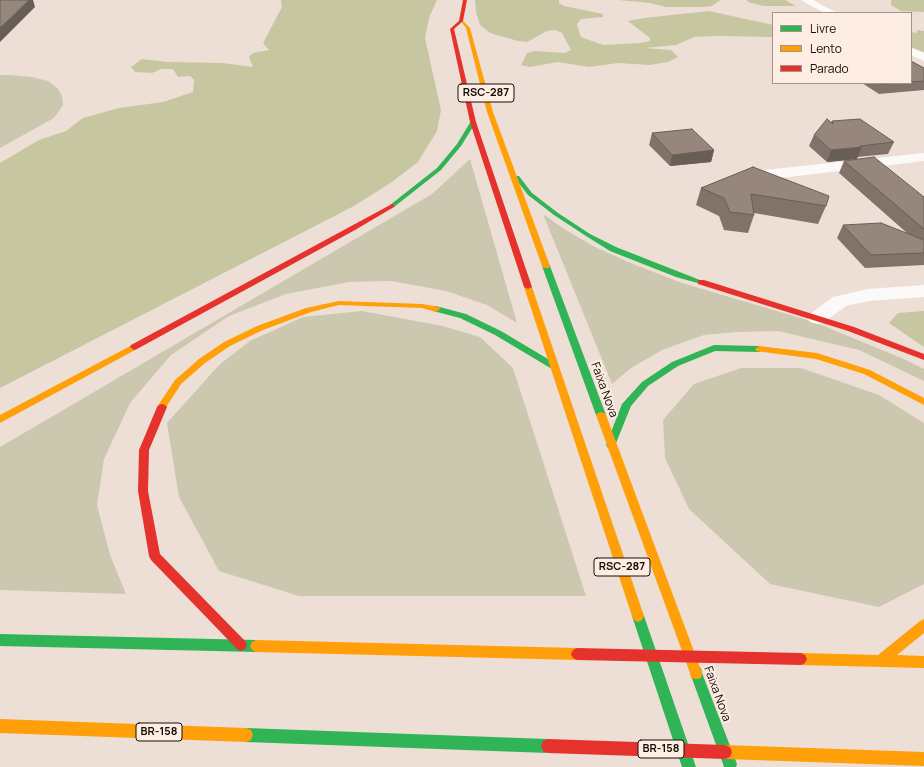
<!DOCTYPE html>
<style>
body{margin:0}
#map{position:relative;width:924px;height:767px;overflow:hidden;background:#eedfd6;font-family:Manrope,sans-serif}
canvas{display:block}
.legend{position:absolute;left:772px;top:12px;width:140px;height:72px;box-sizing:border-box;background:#fdede2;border:1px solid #a1948b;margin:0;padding:5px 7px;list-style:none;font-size:12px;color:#160e08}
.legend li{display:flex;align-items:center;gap:8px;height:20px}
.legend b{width:20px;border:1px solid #a1948b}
</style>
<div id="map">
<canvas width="924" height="767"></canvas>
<ul class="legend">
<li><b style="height:5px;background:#30b455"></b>Livre</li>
<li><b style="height:5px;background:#ff9f0a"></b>Lento</li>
<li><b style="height:5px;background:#e5322d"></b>Parado</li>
</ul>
</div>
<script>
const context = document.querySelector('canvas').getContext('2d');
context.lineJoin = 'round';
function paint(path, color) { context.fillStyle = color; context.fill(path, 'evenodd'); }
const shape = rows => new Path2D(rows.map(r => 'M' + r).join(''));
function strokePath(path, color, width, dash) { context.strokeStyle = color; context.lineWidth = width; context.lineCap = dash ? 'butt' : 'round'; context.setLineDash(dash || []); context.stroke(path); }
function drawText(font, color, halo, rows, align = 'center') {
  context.font = font + ' Manrope,sans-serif'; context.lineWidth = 4; context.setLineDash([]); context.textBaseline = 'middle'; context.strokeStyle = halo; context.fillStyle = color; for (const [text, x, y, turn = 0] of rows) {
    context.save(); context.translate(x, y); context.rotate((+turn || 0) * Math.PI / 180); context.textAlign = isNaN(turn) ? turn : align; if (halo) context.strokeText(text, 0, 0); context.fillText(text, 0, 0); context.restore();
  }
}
const green = shape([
 [0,75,10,75,32,77,48,81,58,89,62,96,63,105,54,118,0,148],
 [470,159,517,323,487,305,446,291,391,281,349,282,286,294,229,316,171,355,130,403,104,459,97,505,110,555,126,594,0,590,0,447,432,194],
 [543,214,564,229,595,247,633,264,682,283,814,322,906,360,924,369,924,381,859,350,778,331,737,332,704,335,662,350,631,368,612,384],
 [362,311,443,326,480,337,513,368,586,596,299,596,219,571,179,497,167,423,219,365,250,341,303,317],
 [741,368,801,368,879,395,924,423,924,584,879,607,770,584,689,509,665,458,663,420,694,384]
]);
const forest = shape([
 [281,0,437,0,429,18,425,38,441,110,437,131,418,162,392,182,354,206,0,388,0,163,39,140,66,131,83,118,119,108,163,102,193,92,194,80,190,76,178,77,173,69,161,69,152,73,135,72,131,67,142,59,166,62,222,63,253,67,249,57,253,53,269,50,263,43,282,7],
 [475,0,559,0,559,3,564,6,603,14,603,17,581,19,577,24,581,37,603,45,640,43,650,41,650,38,628,21,644,18,709,11,773,25,773,37,718,36,694,37,676,45,645,48,671,50,678,57,668,62,650,65,618,63,589,67,558,62,530,67,521,65,527,53,535,51,565,53,571,50,562,33,555,30,547,31,527,42,518,41,490,33,480,25,476,12],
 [618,0,720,0,712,6,704,7,666,7,650,3],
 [747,0,785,0,796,6,763,6,748,2],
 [891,0,924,0,924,12,901,11,891,5],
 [917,30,924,31,924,52,911,47,911,32,917,33],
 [924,311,924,347,889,323,898,313]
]);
const street = shape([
 [801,0,813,0,837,13,824,13,801,0],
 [911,48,924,53,924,61,911,55,911,48],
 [924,153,924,161,746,182,741,180,738,177,741,174,746,172,924,153],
 [924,285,924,297,868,301,846,306,824,322,817,324,810,322,807,318,810,314,833,297,868,289,924,285]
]);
const fast = shape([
 [471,121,476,122,461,146,441,170,394,207,390,207,390,205,437,168,457,144,471,121],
 [515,176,519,176,532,193,558,213,590,234,616,247,705,282,701,284,676,277,610,251,586,236,554,215,528,195,514,177,515,176],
 [543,264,549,264,550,266,606,415,604,417,601,418,598,417,596,415,542,266,543,264],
 [436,306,466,314,501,331,558,365,559,367,558,369,552,369,495,335,460,318,433,311,432,309,433,307,436,306],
 [714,345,759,346,763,349,759,352,715,351,678,366,648,386,631,406,614,448,608,448,606,445,622,404,642,382,672,362,714,345],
 [638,610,642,612,644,616,696,767,682,767,632,616,634,612,638,610],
 [0,634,256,640,260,642,262,646,260,650,256,652,0,646,0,634],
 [696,667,701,668,702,673,737,764,736,767,724,767,723,764,690,673,691,668,696,667],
 [246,728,548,739,553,741,555,746,553,751,548,753,246,742,241,740,239,735,241,730,246,728]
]);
const slow = shape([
 [460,20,462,20,470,28,493,112,550,266,549,268,543,268,542,266,487,112,466,28,460,20],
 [525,285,528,285,532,287,644,616,642,620,638,622,634,620,632,616,524,287,525,285],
 [339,301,422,304,439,307,440,309,436,312,422,308,339,305,311,312,263,330,230,346,205,363,181,384,165,409,159,409,157,407,175,380,199,359,224,342,257,326,306,308,339,301],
 [134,344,138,347,137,349,0,423,0,415,134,344],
 [759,346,817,353,870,370,924,398,924,405,864,374,816,359,756,351,755,349,759,346],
 [601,412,604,413,606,415,702,673,701,678,696,679,691,678,690,673,596,415,598,413,601,412],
 [924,619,924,633,897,655,924,656,924,668,801,665,797,663,795,659,797,655,801,653,878,655,920,621,924,619],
 [256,640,577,648,581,650,583,654,581,658,577,660,256,652,252,650,250,646,252,642,256,640],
 [0,719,246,728,251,730,253,735,251,740,246,742,0,733,0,719],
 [725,745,924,752,924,766,725,759,720,757,718,752,720,747,725,745]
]);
const jam = shape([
 [463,0,467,0,463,21,454,29,476,122,532,287,528,289,524,287,470,122,450,29,459,21,463,0],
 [392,204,394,205,394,207,355,230,137,349,134,350,130,347,131,345,392,204],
 [698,280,704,280,854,327,924,354,924,360,848,331,698,284,698,280],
 [162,404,165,405,167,407,149,450,148,491,160,554,245,641,247,645,245,649,241,651,237,649,151,560,149,556,138,491,139,450,157,407,159,405,162,404],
 [577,648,801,653,805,655,807,659,805,663,801,665,577,660,573,658,571,654,573,650,577,648],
 [548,739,725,745,730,747,732,752,730,757,725,759,548,753,543,751,541,746,543,741,548,739]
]);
const wall = shape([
 [911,61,924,68,924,90,879,94,862,83,911,83],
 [832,121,894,142,888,154,857,157,857,159,827,162,809,146,814,135,831,123],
 [652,133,714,150,711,162,670,166,649,145],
 [844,161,924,197,924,265,865,268,837,238,843,225,907,233,839,173],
 [753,167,826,206,818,224,754,213,754,215,748,233,724,230,719,216,696,205,701,188]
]);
const shadedWall = shape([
 [29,0,33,0,35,7,0,42,0,28],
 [862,147,857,159,827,162,831,150],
 [714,150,711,162,670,166,672,155]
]);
const building = shape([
 [0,0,29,0,0,28,0,0],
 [911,61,924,68,924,81,911,82,911,61],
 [882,83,896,83,884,84,882,83],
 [827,119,833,124,832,121,860,119,894,142,860,146,862,147,831,150,814,135,827,119],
 [692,129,714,150,672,155,652,133,692,129],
 [874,157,924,197,924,229,844,161,874,157],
 [753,167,829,196,826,206,751,194,754,215,730,212,724,198,701,188,753,167],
 [881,223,924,240,924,253,871,255,843,225,881,223]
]);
const shields = [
 [486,93,56],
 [622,567,56],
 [159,732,46],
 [661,749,46]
];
const shieldNames = [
 ["RSC-287",486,93],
 ["RSC-287",622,567],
 ["BR-158",159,732],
 ["BR-158",661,749]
];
const streetNames = [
 ["Faixa Nova",604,390,70],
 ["Faixa Nova",717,694,70]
];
paint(green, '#cbc8af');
paint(forest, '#c6c6a0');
paint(street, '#fcfaf9');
paint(fast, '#30b455');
paint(slow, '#ff9f0a');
paint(jam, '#e5322d');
paint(wall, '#81736a');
paint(shadedWall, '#695e56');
paint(building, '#96867b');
strokePath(building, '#695e56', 1);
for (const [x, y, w] of shields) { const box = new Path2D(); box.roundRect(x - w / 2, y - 9, w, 18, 3); context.fillStyle = '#fdede2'; context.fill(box); strokePath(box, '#160e08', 1); }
drawText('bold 11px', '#160e08', null, shieldNames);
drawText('12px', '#160e08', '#fdede2', streetNames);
</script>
